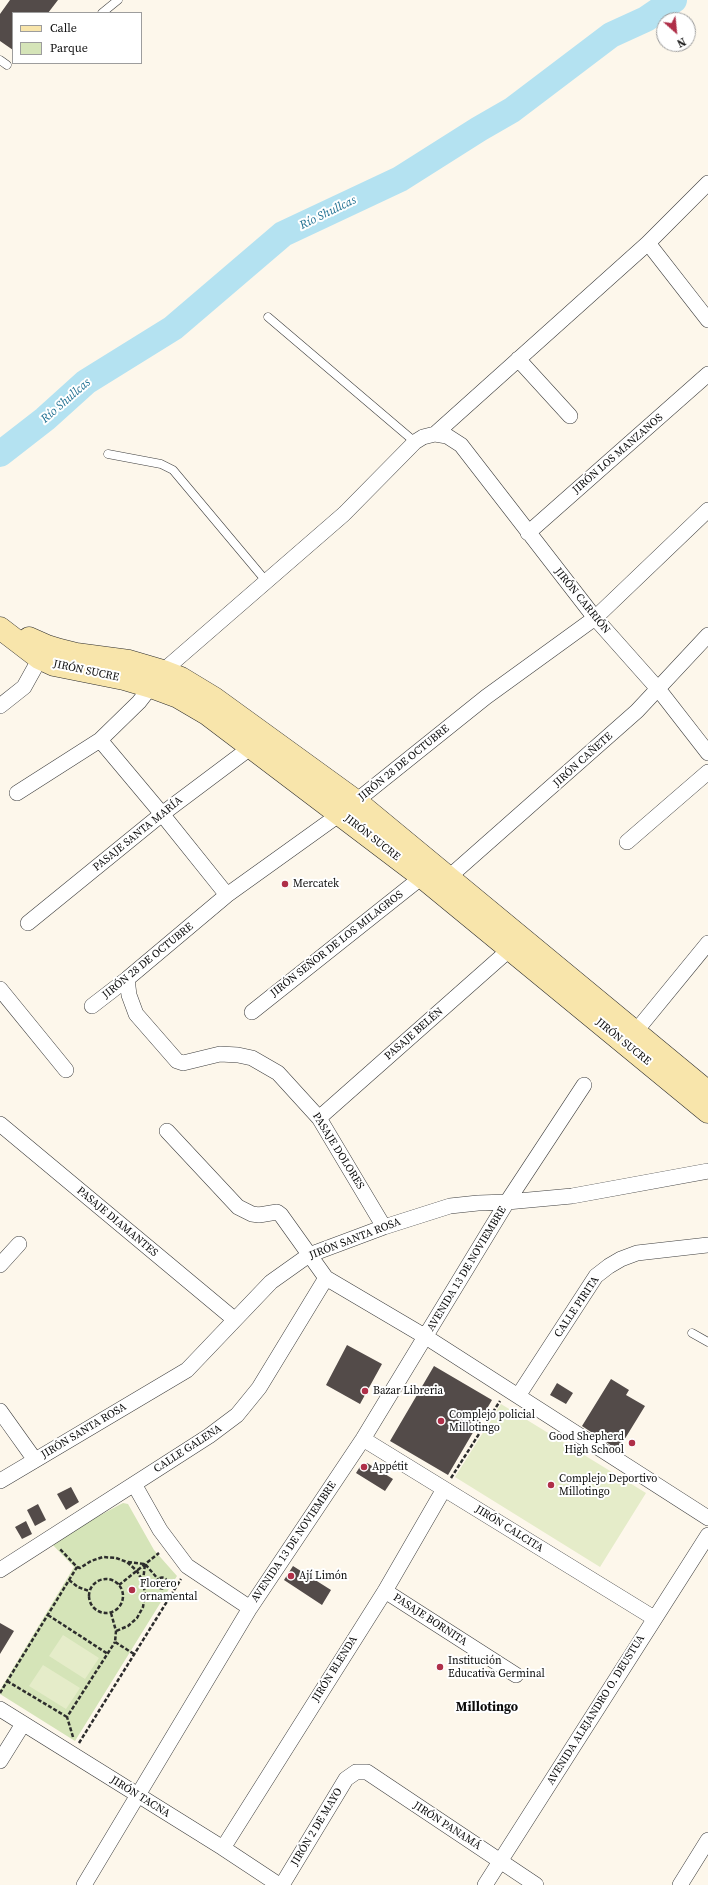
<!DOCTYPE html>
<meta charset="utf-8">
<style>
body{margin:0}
#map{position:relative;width:708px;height:1885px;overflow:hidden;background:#fdf7eb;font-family:"Source Serif 4",serif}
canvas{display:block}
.legend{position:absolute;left:12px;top:12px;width:130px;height:52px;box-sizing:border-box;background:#fff;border:1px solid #9d9d9d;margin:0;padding:5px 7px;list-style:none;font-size:12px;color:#0b0b0b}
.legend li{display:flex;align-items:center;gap:8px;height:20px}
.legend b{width:20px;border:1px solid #9d9d9d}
.north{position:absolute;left:656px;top:12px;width:40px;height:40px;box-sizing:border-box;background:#fff;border:1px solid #9d9d9d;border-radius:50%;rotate:153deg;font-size:11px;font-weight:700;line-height:16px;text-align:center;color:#0b0b0b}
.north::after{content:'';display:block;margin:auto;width:14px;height:18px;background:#af2f48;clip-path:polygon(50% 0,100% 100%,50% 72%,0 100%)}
</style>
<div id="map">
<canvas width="708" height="1885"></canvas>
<ul class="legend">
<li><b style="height:5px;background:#f8e5ab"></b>Calle</li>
<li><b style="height:11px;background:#d5e4b8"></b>Parque</li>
</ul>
<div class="north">N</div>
</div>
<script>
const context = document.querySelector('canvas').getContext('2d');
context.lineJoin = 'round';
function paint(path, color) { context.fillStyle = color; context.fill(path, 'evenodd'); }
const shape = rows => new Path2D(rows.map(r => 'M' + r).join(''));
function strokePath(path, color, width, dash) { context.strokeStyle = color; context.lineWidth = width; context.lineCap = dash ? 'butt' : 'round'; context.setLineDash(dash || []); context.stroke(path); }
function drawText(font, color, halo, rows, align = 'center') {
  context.font = font + ' "Source Serif 4",serif'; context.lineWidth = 4; context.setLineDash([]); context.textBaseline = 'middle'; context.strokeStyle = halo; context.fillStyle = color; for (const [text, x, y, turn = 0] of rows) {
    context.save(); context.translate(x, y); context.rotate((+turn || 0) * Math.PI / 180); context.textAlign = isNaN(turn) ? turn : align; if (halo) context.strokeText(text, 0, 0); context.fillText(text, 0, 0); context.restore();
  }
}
const green = shape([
 [123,1503,128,1504,154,1550,177,1576,75,1741,0,1694,0,1690,74,1567,50,1542]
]);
const pitch = shape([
 [501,1404,646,1493,600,1567,455,1477],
 [63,1635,99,1658,85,1679,49,1656],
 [43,1665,80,1688,66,1709,29,1686]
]);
const river = shape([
 [0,454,45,419,86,382,173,328,283,234,400,179,479,129,512,110,611,35,646,19,674,0]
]);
const building = shape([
 [10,0,58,0,48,13,13,13,13,50,0,41,0,14],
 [347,1345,382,1364,360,1404,326,1385],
 [434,1366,492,1400,448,1475,390,1441],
 [611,1379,629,1390,626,1395,645,1406,618,1450,582,1426],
 [557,1383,573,1393,566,1404,550,1395],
 [367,1463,393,1479,385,1491,356,1473,361,1465],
 [71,1487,79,1502,66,1510,57,1494],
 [38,1504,46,1520,35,1526,27,1510],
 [26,1521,32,1534,22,1539,15,1527],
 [293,1566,331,1590,322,1605,284,1580],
 [0,1623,14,1631,0,1654]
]);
const path = shape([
 [451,1478,500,1401],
 [128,1562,145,1564],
 [77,1567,80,1568,91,1561,103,1557,116,1558,127,1562,137,1571,143,1582,145,1594,143,1607,137,1618,128,1626,116,1631],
 '156.5 1583a5.5 5.5 0 1 1 11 0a5.5 5.5 0 1 1-11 0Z',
 '89 1596a17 17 0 1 1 34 0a17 17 0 1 1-34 0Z',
 [69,1580,78,1587,89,1591],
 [143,1581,145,1564,158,1579],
 [119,1585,159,1553],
 [111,1613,116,1631,115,1642,134,1654],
 [48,1615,108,1654],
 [7,1681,67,1717],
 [0,1693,77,1567,59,1548],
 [73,1737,67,1717,115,1642],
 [79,1743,181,1579]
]);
const lane = shape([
 [102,13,118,0],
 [0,60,7,65],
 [268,317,415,442],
 [108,454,161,464,173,470,266,581],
 [692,1333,708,1342]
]);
const street = shape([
 [648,243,708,183],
 [518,359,570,416],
 [435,434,648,243,708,320],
 [528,533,708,374],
 [0,706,24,687,44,651],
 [100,740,162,814,227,895],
 [17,793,100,740,139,702,163,671,344,514,415,442,423,437,435,434,447,436,461,445,595,618,659,690,708,753],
 [627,842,708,772],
 [449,877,637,711,708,635],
 [28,923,162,814,250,748],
 [127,979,129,995,136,1014,177,1061,183,1063,220,1054,238,1055,252,1058,278,1073,319,1118,384,1227],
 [0,989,66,1070],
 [92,1006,127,979,227,895,340,814,486,697,595,618,708,510],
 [252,1012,422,877],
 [636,1031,708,943],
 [319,1118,509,950],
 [0,1124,234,1319],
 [167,1131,238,1207,252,1214,259,1215,277,1212,281,1215,326,1278,426,1337,708,1518],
 [0,1265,19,1244],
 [518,1396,596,1276,609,1266,621,1259,637,1253,708,1245],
 [0,1411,35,1460],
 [363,1439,654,1618],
 [0,1481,187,1370,271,1282,309,1255,384,1227,450,1206,478,1203,507,1202,572,1196,708,1171],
 [134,1484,160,1530,187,1566,250,1608],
 [0,1570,209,1436,237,1415,259,1388,326,1278],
 [385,1591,516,1675],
 [0,1709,223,1848,279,1885],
 [0,1761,23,1724],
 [223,1848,385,1591,444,1489],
 [84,1885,250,1608,363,1439,507,1202,584,1085],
 [282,1885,346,1779,356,1772,367,1772,536,1885],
 [485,1885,708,1535],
 [680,1885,708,1840]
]);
const secondary = shape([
 [0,628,39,658,54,665,124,679,151,687,178,697,207,714,422,877,708,1112],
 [29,638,47,646,60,650,76,654,129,661,163,671,181,678,214,698,356,801,708,1092]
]);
const markers = [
 [285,884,4,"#af2f48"],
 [365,1391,4,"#af2f48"],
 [441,1421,4,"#af2f48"],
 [632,1443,4,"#af2f48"],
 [364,1467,4,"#af2f48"],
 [551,1485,4,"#af2f48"],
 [291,1576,4,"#af2f48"],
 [132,1590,4,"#af2f48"],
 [440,1667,4,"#af2f48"]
];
const streetNames = [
 ["JIRÓN LOS MANZANOS",618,454,-41],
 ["JIRÓN CARRIÓN",582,601,51],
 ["JIRÓN SUCRE",86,671,12],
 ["JIRÓN CAÑETE",583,760,-42],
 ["JIRÓN 28 DE OCTUBRE",404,763,-39],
 ["PASAJE SANTA MARÍA",138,834,-39],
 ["JIRÓN SUCRE",372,838,38],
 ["JIRÓN SEÑOR DE LOS MILAGROS",337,944,-38],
 ["JIRÓN 28 DE OCTUBRE",148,961,-39],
 ["PASAJE BELÉN",414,1034,-41],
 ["JIRÓN SUCRE",623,1042,39],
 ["PASAJE DOLORES",338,1151,58],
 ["PASAJE DIAMANTES",117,1222,40],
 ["JIRÓN SANTA ROSA",355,1239,-21],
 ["AVENIDA 13 DE NOVIEMBRE",467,1269,-59],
 ["CALLE PIRITA",577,1307,-56],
 ["JIRÓN SANTA ROSA",84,1431,-31],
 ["CALLE GALENA",188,1449,-33],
 ["JIRÓN CALCITA",509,1529,32],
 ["AVENIDA 13 DE NOVIEMBRE",294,1542,-56],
 ["PASAJE BORNITA",430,1620,33],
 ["JIRÓN BLENDA",335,1669,-58],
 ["AVENIDA ALEJANDRO O. DEUSTUA",596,1710,-58],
 ["JIRÓN TACNA",140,1797,32],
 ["JIRÓN PANAMÁ",447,1826,33],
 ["JIRÓN 2 DE MAYO",317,1827,-59]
];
const poiNames = [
 ["Mercatek",293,884],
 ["Bazar Libreria",373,1391],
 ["Complejo policial",449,1415],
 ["Millotingo",449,1428],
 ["Good Shepherd",624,1437,"right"],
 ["High School",624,1450,"right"],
 ["Appétit",372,1467],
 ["Complejo Deportivo",559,1479],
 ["Millotingo",559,1492],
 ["Ají Limón",299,1576],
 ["Florero",140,1584],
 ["ornamental",140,1597],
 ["Institución",448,1661],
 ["Educativa Germinal",448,1674]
];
const waterNames = [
 ["Río Shullcas",328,213,-26],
 ["Río Shullcas",66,401,-41]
];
const quarterNames = [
 ["Millotingo",487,1708]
];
paint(green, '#d5e4b8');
paint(pitch, '#e5ecc9');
strokePath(river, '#b4e2f1', 26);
paint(building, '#534b49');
strokePath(lane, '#3e3e3e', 9);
strokePath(street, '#3e3e3e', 16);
strokePath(secondary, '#2d2d2d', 23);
strokePath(path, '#2d2d2d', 2.5, [4, 2]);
strokePath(lane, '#fff', 8);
strokePath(street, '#fff', 15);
strokePath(secondary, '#f8e5ab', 22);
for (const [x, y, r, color] of markers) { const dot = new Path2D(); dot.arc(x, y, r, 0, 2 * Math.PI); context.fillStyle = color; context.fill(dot); strokePath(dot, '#fff', 1.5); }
drawText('11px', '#0b0b0b', '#fff', streetNames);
drawText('11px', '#0b0b0b', '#fff', poiNames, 'left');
drawText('italic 12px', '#207092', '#fff', waterNames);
drawText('bold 13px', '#0b0b0b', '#fff', quarterNames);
</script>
